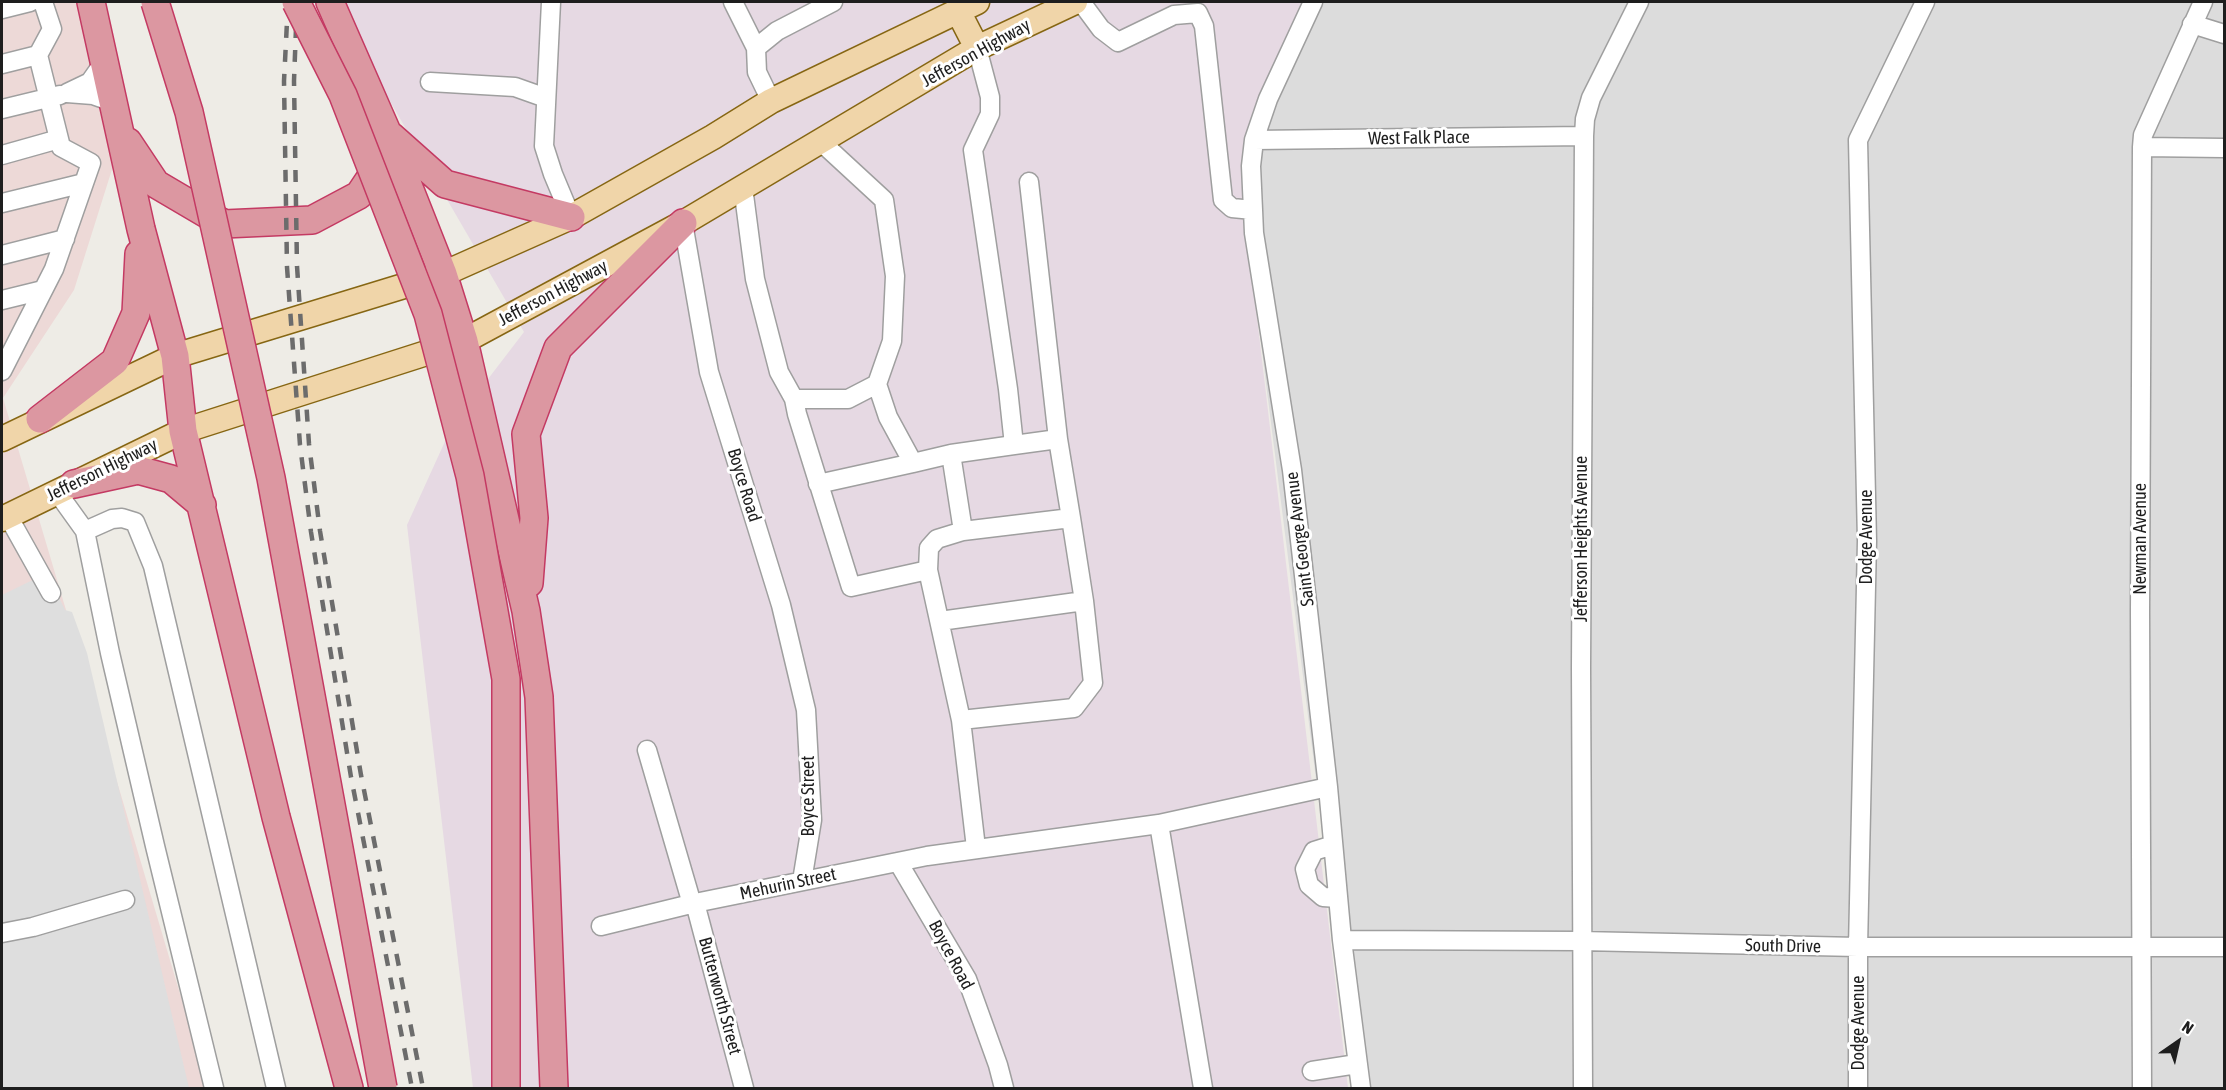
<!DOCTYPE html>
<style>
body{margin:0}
#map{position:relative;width:2226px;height:1090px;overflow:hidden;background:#eeece6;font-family:"Asap Condensed",sans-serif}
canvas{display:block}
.frame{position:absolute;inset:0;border:3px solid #1e1e1e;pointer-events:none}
.north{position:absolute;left:2148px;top:1012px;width:60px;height:60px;-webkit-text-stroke:4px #fff;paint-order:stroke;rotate:34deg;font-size:16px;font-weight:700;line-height:24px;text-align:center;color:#1e1e1e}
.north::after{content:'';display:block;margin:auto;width:21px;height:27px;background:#1e1e1e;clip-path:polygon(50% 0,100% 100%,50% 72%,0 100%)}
</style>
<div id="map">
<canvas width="2226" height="1090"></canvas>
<div class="frame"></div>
<div class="north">N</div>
</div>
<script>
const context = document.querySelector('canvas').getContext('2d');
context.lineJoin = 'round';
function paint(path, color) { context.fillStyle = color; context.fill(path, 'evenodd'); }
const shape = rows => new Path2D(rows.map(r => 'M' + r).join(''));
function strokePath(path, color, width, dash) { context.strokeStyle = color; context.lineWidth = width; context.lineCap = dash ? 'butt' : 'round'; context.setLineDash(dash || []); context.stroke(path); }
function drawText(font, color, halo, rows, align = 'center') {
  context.font = font + ' "Asap Condensed",sans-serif'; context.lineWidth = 6; context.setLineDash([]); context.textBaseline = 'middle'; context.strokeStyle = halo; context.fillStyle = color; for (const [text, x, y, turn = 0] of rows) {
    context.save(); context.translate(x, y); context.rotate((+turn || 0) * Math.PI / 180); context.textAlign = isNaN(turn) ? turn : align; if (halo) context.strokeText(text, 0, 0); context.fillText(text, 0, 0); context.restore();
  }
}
const residential = shape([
 [1308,2,2224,2,2224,1088,1355,1088,1247,233,1242,161,1257,107]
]);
const commercial = shape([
 [2,2,84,2,120,144,74,290,3,398,208,1088,2,1088]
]);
const industrial = shape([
 [345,2,1308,2,1257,107,1242,161,1247,233,1348,1088,473,1088,407,525,452,426,524,332,384,91]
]);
const parking = shape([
 [47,573,65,610,72,612,87,653,189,1088,2,1088,2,595]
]);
const minor = shape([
 [551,2,544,146,553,174,571,217],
 [733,2,756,48],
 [1081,2,1101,29,1118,42,1174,15,1198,13,1204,26,1223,200,1232,208,1253,210],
 [1313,2,1268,99,1254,140,1251,166,1253,210,1254,233,1292,470,1328,787,1342,940,1361,1088],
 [2,9,30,2],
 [2192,24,2224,34],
 [977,48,990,97,990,114,973,150,1008,389,1014,445,1058,439,1029,182],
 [104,62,90,82,67,93,93,95,113,102],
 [2,64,38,55],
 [430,82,515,87,546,98],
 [771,101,757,72,756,48,777,31,833,2],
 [2,109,60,95],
 [1254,140,1584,136],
 [2142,147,2224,148],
 [2,155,59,139],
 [743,187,755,279,779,372,794,399,848,399,877,384],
 [2,203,84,183],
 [683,223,709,372,781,605,806,710,812,820,802,881],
 [2,255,65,239],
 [2,300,43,290],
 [2,371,54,269,91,163,61,147,38,55,52,29,43,2],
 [794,399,797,414,851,587,928,570],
 [1058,439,1071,518,1084,601,1093,683,1074,708,961,720,928,570,929,548,937,539,963,531,1071,518],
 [913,463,951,454],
 [818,484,913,463,888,417,877,384,892,341,895,276,884,200,820,141],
 [57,492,85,531,110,653,155,846,214,1088],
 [8,516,51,593],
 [85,531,112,519,122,518,135,522,153,566,276,1088],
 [963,531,951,454,1014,445],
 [940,621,1084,601],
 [961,720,976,848],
 [647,750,692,904],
 [1333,845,1314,851,1305,869,1309,885,1323,897,1338,898],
 [898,862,967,979,998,1065,1004,1088],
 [695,903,744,1088],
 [601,926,695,903,927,856,1159,824],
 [2,933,33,927,125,900],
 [1342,940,1581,941,1858,947,2224,947],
 [1312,1071,1357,1064],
 [1203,1088,1159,824,1328,787],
 [1583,1088,1581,668,1584,136,1585,119,1591,98,1639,2],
 [1858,1088,1858,947,1867,541,1858,140,1925,2],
 [2142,1088,2140,612,2142,147,2143,135,2203,2]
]);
const major = shape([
 [958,11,977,48],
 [2,439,175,356,443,274,571,217,713,137,771,101,977,2],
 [2,519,183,431,464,341,683,223,977,48,1075,2]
]);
const highway = shape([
 [91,2,141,229,175,356,183,431,276,817,349,1088],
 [330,2,387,132,443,274,464,341,526,611,539,697,554,1088],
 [391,136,445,184,571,217],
 [128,142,156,184,224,224,312,220,359,195,381,162,382,157],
 [40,419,115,361,136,313,139,254],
 [74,484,138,470,171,479,202,505],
 [529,583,534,518,526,434,558,348,683,223]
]);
const rail = shape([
 [288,2,284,81,287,267,300,445,311,532,351,777,412,1088],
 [297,2,294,81,297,266,309,444,320,531,361,775,423,1088]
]);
const highwayBridge = shape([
 [155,2,189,112,271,478,383,1088],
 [296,2,343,95,428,314,470,476,506,679,506,1088]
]);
const streetNames = [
 ["Jefferson Highway",976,53,-29],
 ["West Falk Place",1419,138,-1],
 ["Jefferson Highway",553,293,-28],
 ["Jefferson Highway",102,470,-26],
 ["Boyce Road",744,485,73],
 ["Dodge Avenue",1866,537,-90],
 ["Saint George Avenue",1300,539,-97],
 ["Jefferson Heights Avenue",1581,539,-90],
 ["Newman Avenue",2140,539,-90],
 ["Boyce Street",808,796,-90],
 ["Mehurin Street",788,884,-12],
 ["South Drive",1783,946,1],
 ["Boyce Road",951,955,62],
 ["Butterworth Street",720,996,75],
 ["Dodge Avenue",1858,1023,-90]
];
paint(residential, '#dcdcdc');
paint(commercial, '#edd9d7');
paint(industrial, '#e6d9e3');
paint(parking, '#dedede');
strokePath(minor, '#9f9f9f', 21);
strokePath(major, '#866613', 27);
strokePath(highway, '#c43a63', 30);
strokePath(minor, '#fff', 18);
strokePath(major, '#f0d5a9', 24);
strokePath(highway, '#dc97a1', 27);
strokePath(rail, '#6c6c6c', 4.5, [12, 12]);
strokePath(highwayBridge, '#c43a63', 30, []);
strokePath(highwayBridge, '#dc97a1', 27);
drawText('18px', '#1e1e1e', '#fff', streetNames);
</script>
